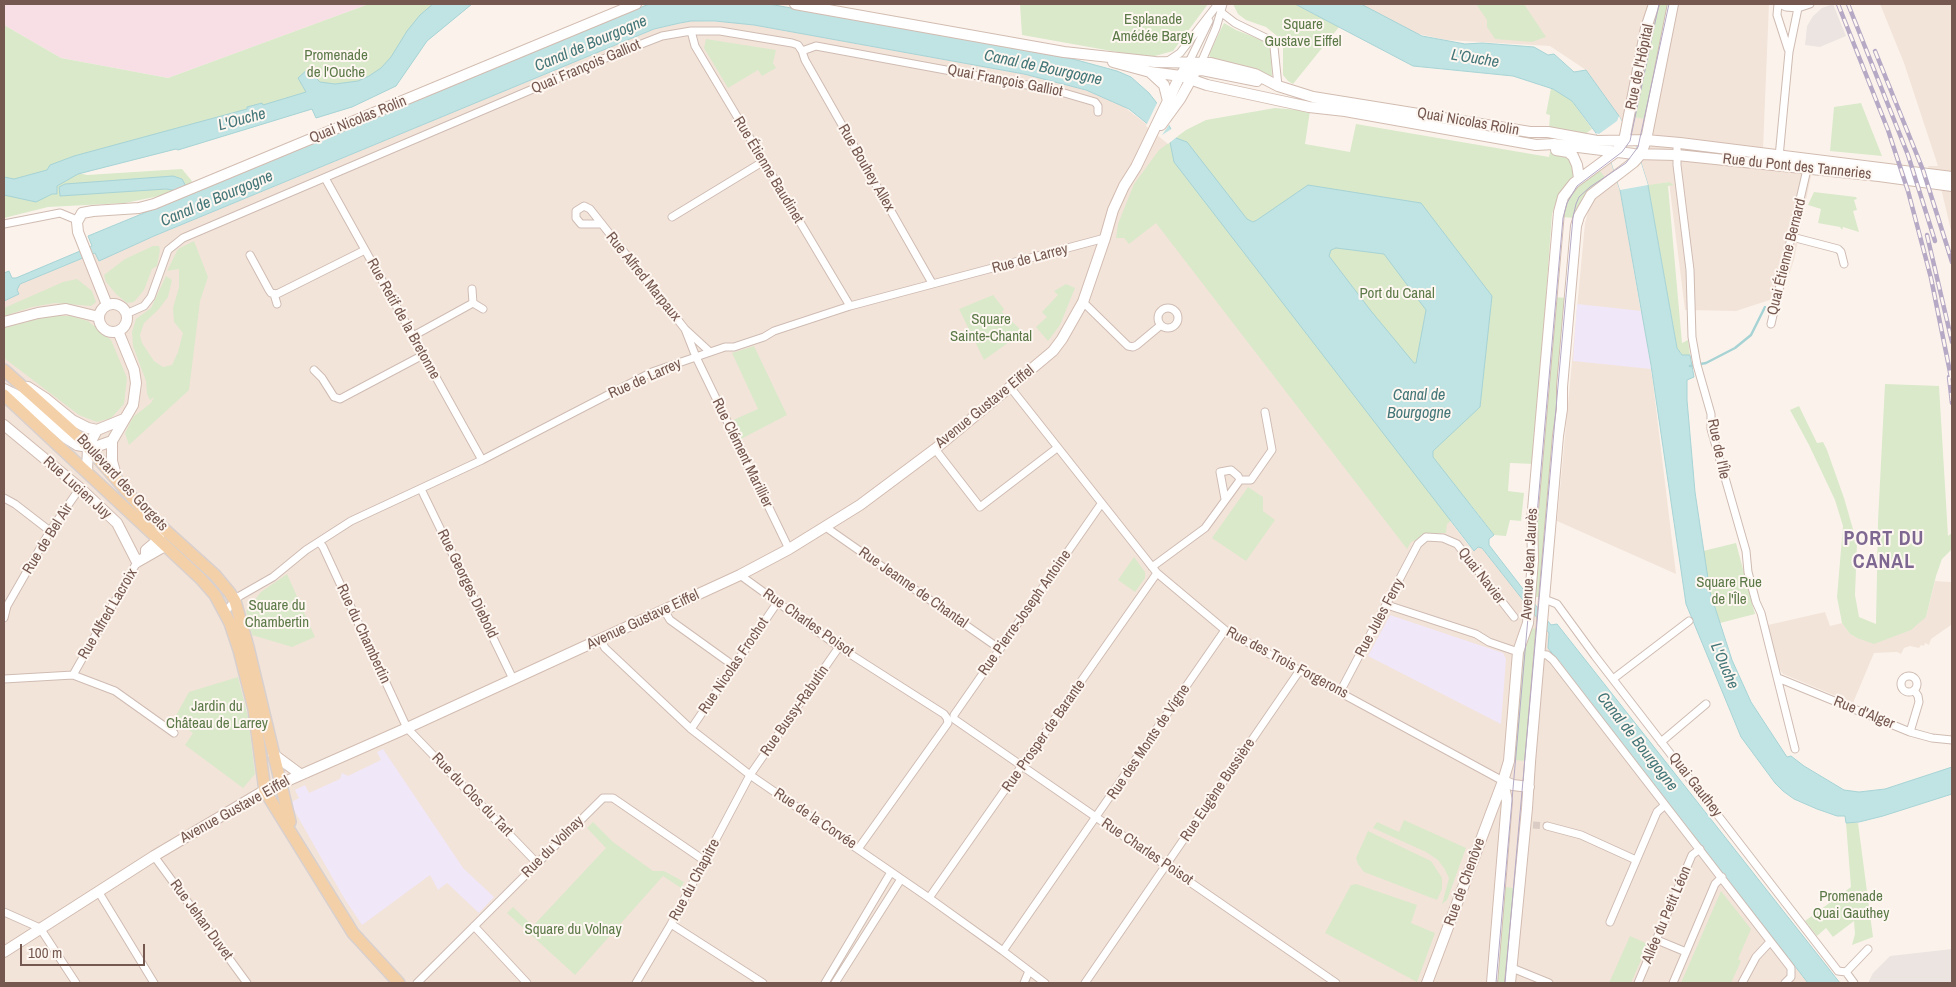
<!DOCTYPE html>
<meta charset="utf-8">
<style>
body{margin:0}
#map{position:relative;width:1956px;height:987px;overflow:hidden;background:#fbf3eb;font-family:"Archivo Narrow",sans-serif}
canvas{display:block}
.frame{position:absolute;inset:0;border:5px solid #75584f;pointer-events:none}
.scale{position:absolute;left:20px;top:944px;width:125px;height:22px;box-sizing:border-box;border:2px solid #75584f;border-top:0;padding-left:6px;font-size:15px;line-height:18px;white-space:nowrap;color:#75584f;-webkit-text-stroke:4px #fef7f1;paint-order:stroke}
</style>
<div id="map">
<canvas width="1956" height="987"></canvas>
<div class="frame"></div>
<div class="scale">100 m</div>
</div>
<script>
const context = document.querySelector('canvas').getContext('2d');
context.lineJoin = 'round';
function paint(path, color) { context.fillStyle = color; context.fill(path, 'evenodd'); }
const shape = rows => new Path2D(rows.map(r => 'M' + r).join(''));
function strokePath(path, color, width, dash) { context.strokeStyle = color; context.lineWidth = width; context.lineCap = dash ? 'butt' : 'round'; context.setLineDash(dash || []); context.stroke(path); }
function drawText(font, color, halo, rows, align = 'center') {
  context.font = font + ' "Archivo Narrow",sans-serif'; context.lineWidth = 4; context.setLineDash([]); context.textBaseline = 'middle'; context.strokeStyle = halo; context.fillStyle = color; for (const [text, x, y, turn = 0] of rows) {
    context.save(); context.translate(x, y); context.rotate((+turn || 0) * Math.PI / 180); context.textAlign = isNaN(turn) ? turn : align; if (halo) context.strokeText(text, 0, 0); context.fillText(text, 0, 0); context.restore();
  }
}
const residential = shape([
 [1360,4,1769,4,1763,150,1817,157,1811,176,1794,260,1782,296,1736,311,1685,310,1669,182,1620,190,1653,383,1676,574,1557,521,1585,223,1616,112,1586,70,1550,46,1446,40,1414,33],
 [1880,4,1952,4,1952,235,1941,188,1935,187,1928,166,1938,166,1904,63],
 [691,21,732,22,754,25,1024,74,1058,82,1086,90,1123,106,1170,142,1174,162,1473,551,1478,547,1482,548,1549,633,1548,648,1808,983,4,983,4,301,19,294,17,290,19,284,96,253,99,260,154,236,654,29],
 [1935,581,1951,582,1951,625,1931,639,1929,645,1925,643,1924,646,1921,645,1919,648,1910,646,1904,648,1901,654,1897,652,1874,653,1853,703,1783,674,1778,667,1768,625,1825,612,1830,626,1842,623,1850,634,1857,638,1926,617]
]);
const industrial = shape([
 [1833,4,1846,36,1820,47,1805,45,1807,26,1813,16,1822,8],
 [1952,949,1952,983,1868,983,1873,973,1890,956]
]);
const education = shape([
 [1577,304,1642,311,1651,369,1573,361],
 [1390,615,1503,653,1506,659,1501,724,1368,656],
 [383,749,463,868,494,897,479,913,447,883,438,890,430,875,362,925,344,898,290,803,299,798,295,790,305,785,309,793,340,779,342,773,348,776,381,760,377,752]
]);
const medical = shape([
 [4,4,369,4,168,78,61,58,4,25]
]);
const green = shape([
 [369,4,472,4,427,41,396,86,352,107,316,118,312,109,178,150,176,149,79,173,87,175,182,169,192,181,188,187,174,193,125,203,48,207,4,218,4,25,61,58,168,78],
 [1020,4,1208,4,1173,51,1155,56,1140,56,1022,35],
 [1233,4,1295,4,1339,27,1293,84,1288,81,1283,75,1283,48,1277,36,1266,27,1246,20,1238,14],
 [1476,4,1524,4,1546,37,1532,42,1495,39,1487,27,1487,20],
 [1656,4,1670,4,1646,119,1633,117],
 [1224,23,1236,30,1264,41,1271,51,1272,76,1269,77,1211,60,1209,54],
 [706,39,776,50,773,63,776,68,762,76,758,70,728,88,704,48],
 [1551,88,1563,94,1572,101,1592,129,1584,135,1549,129,1550,115,1546,114],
 [1861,103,1882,156,1830,151,1834,107],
 [1275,108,1310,111,1305,144,1350,152,1356,124,1549,157,1550,152,1559,153,1568,157,1574,163,1575,174,1569,185,1557,199,1552,214,1546,295,1548,304,1535,464,1510,463,1508,491,1524,493,1521,521,1510,520,1506,536,1494,535,1471,505,1447,524,1446,533,1433,533,1411,542,1407,549,1156,223,1129,244,1124,238,1116,238,1118,224,1134,184,1159,150,1186,130,1206,120],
 [1598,168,1606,179,1582,199,1575,218,1562,217,1570,193],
 [1669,182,1674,185,1668,186,1682,343,1688,340,1690,355,1682,355,1677,348,1648,185],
 [1814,192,1856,197,1857,199,1854,200,1857,210,1853,211,1859,232,1843,227,1842,230,1840,227,1818,223,1821,209,1808,205],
 [194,241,208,277,200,301,189,390,129,445,125,433,133,417,151,403,154,397,150,400,147,394,146,381,133,346,132,332,136,319,151,308,166,276,172,280,168,297,158,310,144,323,140,335,142,343,154,361,163,367,172,365,178,352,183,333,174,322,173,308,179,287,179,269,167,271,178,249],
 [153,246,159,246,160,250,157,266,152,269,144,290,134,302,127,303,116,294,106,282,104,275,125,259],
 [77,279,92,291,96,302,91,306,55,303,32,307,4,316,4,308,63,282],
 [1066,284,1075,288,1060,325,1048,341,1036,327,1047,317,1042,312,1058,295,1054,291],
 [993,295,1004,309,1002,312,1023,332,984,360,959,309],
 [1554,297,1567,298,1541,597,1533,597,1534,529],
 [49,316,71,316,88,321,111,340,127,378,124,404,111,418,97,422,79,415,4,358,4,328],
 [754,346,787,415,741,439,733,420,758,409,732,353],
 [1885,384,1939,386,1948,536,1952,533,1952,549,1942,559,1936,576,1926,617,1911,630,1874,644,1857,638,1850,634,1842,623,1837,597,1843,526,1835,500,1809,445,1790,410,1799,406,1817,443,1823,442,1827,450,1844,498,1857,543,1855,595,1859,617,1876,624,1878,521],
 [1248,487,1263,497,1263,511,1275,520,1246,561,1212,538],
 [1736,543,1755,614,1720,623,1710,592,1703,551],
 [1134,557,1145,572,1145,578,1135,592,1118,580],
 [287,574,315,637,292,647,252,635,246,611,261,592],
 [1529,628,1538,629,1526,761,1513,760,1523,646],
 [238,677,248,717,255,774,243,788,185,745,193,733,174,719,189,692],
 [1404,820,1466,848,1447,900,1442,904,1449,878,1444,868,1438,860,1426,852,1373,828,1377,822,1399,832],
 [593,822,613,842,653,871,664,871,684,882,681,888,663,876,575,975,507,913,513,907,533,926,606,848,587,828],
 [1846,823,1858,823,1873,937,1852,945,1855,934,1854,921,1833,937,1826,928,1817,936,1805,921,1851,887],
 [1368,831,1431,861,1442,878,1442,889,1437,900,1364,872,1358,864,1356,858],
 [1356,884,1417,905,1411,923,1435,933,1417,982,1325,933,1351,885],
 [1503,887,1515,888,1507,983,1494,983],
 [1721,891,1751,929,1738,959,1741,961,1731,983,1681,983],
 [1630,936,1648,944,1631,983,1609,983]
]);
const water = shape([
 [433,4,472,4,427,41,396,86,352,107,316,118,312,109,178,150,176,149,78,174,57,186,57,194,52,194,36,202,4,195,4,177,14,179,47,170,50,165,74,156,247,109,247,107,262,103,263,105,306,92,298,78,309,68,312,74,320,82,335,84,358,81,369,76,381,68,391,57,407,31,420,15,433,4],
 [649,4,769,4,1073,59,1117,71,1131,77,1149,93,1156,102,1176,138,1187,142,1247,219,1253,222,1257,220,1308,185,1421,203,1492,296,1480,407,1433,451,1433,457,1494,535,1489,539,1489,545,1523,589,1551,625,1557,624,1840,983,1808,983,1548,648,1549,633,1482,548,1478,547,1474,551,1174,162,1170,142,1129,109,1086,90,1024,74,754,25,715,21,691,21,680,23,654,29,154,236,99,261,95,253,20,284,17,290,19,294,4,301,4,273,9,271,12,278,16,278,92,246,88,236,178,199,177,191,166,189,60,196,59,187,65,184,173,176,182,179,190,194,649,4],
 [1336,248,1384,254,1426,310,1416,363,1414,363,1371,311,1329,256,1331,250,1336,248],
 [1295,4,1361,4,1422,36,1465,44,1482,43,1534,47,1548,55,1554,54,1574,72,1586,70,1619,116,1636,147,1648,185,1677,348,1682,355,1690,355,1694,377,1687,380,1687,400,1695,492,1710,592,1732,660,1751,702,1787,757,1791,756,1804,766,1844,790,1859,792,1885,789,1952,767,1952,794,1883,816,1859,822,1846,823,1845,816,1837,816,1817,809,1794,799,1783,791,1775,783,1741,737,1686,604,1651,365,1620,190,1611,161,1596,133,1572,101,1553,89,1513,76,1413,66,1295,4]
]);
const pier = shape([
 [1158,101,1171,122,1162,135,1173,128,1178,136,1168,144,1146,126],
 [1619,116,1636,147,1648,185,1620,190,1611,161,1596,133,1599,134,1617,121]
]);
const stream = shape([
 [1690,366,1706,363,1735,348,1751,335,1765,307]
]);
const streetTunnel = shape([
 [1533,825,1547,826]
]);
const street = shape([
 [1778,4,1777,15,1788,49],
 [1780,4,1786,7,1798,8,1810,4],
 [1222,13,1235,23,1270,40,1274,47,1278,86],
 [691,31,695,46,850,306],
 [802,51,805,60,932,283],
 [1168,61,1180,53,1218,4],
 [1189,62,1209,21],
 [1201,63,1216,28,1223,4],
 [1677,143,1677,165,1690,270,1692,337,1697,365,1711,414,1711,429,1746,551,1748,572,1756,602,1761,613,1795,749],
 [1779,157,1789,52,1798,8],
 [325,178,482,460],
 [672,217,764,161],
 [4,224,60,213,77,220],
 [602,224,581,224,576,218,576,211,584,206,590,209,685,329,710,352],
 [1792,237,1838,249,1841,252,1844,264],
 [250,255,269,290,271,293,277,294,365,250],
 [472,289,473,303],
 [274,294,277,304],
 [1083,302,1128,346,1133,347,1137,345,1161,325],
 [473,303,483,309],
 '1158 318a10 10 0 1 1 20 0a10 10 0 1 1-20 0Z',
 [126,314,144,306,151,297,168,250,183,238,608,57,662,36,691,31,720,31,792,43,798,45,802,51,816,46,1054,90,1095,102,1098,106,1098,112],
 [1771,324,1808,165],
 [685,329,696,357,789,549],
 [413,336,473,303],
 [314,370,322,378,334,397,340,399,423,355],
 [1010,387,1157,573,1225,630,1503,781],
 [935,449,980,507,1057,448],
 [1240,480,1251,480,1272,450,1265,412],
 [421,489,513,679],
 [4,498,15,504,50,531],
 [1225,499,1220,472,1231,470,1238,476,1240,480],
 [1101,504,954,715,954,719,1336,983],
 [827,528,1000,649],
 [319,542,323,547,407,728,537,863],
 [1152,567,1205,528,1240,480],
 [740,575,839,647,944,714,947,718,948,723,858,849],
 [1544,599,1557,604,1595,656,1838,971,1846,972,1854,983],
 [1387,605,1476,634,1489,642,1518,652],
 [664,610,670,620,734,666],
 [225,612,238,597,273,577,306,550,351,521,482,460,652,372,725,347,734,347,764,337,774,331,850,306,1105,238],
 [4,618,7,606,50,531,80,488],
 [600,639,605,648,691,729,750,775,929,898,1003,951,1045,983],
 [1539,654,1547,655,1553,660,1791,968,1791,977,1785,983],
 [73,675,137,562],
 '1901 684a8 8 0 1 1 16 0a8 8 0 1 1-16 0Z',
 [1778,678,1910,732,1932,738,1952,740],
 [4,679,73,675,115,691,174,733],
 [1613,679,1689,621],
 [1340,692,1418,544,1426,537,1443,538,1457,544,1514,617],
 [691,729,777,603],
 [1910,732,1919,702,1918,696,1914,690],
 [1661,742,1706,704],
 [1547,826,1581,835,1636,860],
 [154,856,247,983],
 [98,891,154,983],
 [929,898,1157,573],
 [4,912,40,928,76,983],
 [1610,922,1657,812,1665,805],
 [671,924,763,983],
 [474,926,527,983],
 [1657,940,1686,952],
 [1003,951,1225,630],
 [1512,968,1549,983],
 [1846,972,1868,949],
 [417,983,603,798,613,798,705,861],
 [636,983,671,924,750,775,839,647],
 [825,983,891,872],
 [835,983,901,879],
 [1024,983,1029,971],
 [1085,983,1300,670],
 [1638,983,1692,855,1700,849],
 [1673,983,1715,884,1722,877],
 [1742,983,1756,957,1769,943]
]);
const secondary = shape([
 [795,4,1064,52,1155,62,1211,63,1255,74,1278,86,1313,97,1530,132,1548,132,1597,141,1646,140,1680,143,1952,177],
 [1113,62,1150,72,1181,76,1207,85,1309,107,1345,111,1536,145,1554,144,1634,154,1677,155,1879,176,1952,186],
 [1151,73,1164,85,1168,101],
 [1182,76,1192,71,1202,70,1257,81],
 [1161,125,1180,99,1194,74],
 [1556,150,1568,152,1573,156,1577,165,1579,178],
 '99 318a14 14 0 1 1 28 0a14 14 0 1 1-28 0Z',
 [107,305,78,232,77,222,82,213,93,211,139,208,154,204,636,4],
 [4,322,38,313,66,309,99,317],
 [28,387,45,398,72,420,88,428,97,430,124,419],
 [4,389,18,396,66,438,77,445,88,447,98,446,112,441],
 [4,425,80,488,117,523,137,562,165,546],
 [87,471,88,447,97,430],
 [117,479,112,461,112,441,133,405,136,383,134,370,118,331],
 [146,556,146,550,158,540,160,532],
 [273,754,300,774],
 [1503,781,1513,785,1529,787],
 [4,952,154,856,262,792,407,728,740,575,789,549,860,505,935,449,1010,387,1053,351,1062,339,1083,302,1105,238,1113,210,1124,186,1136,167,1178,80,1189,62],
 [1427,983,1503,781],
 [1492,983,1507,801,1503,781,1509,761,1518,652,1528,623,1533,560,1532,521,1559,212,1563,197,1574,183,1616,152,1624,141,1646,28,1654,4],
 [1510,983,1527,808,1530,762,1558,436,1562,409,1562,387,1576,226,1579,216,1591,195,1634,162,1641,154,1646,140,1673,4]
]);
const primary = shape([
 [4,370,81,439,143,510,215,575,230,593,235,601,248,647,290,822],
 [4,395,201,579,215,595,230,623,239,650,254,709,265,791,353,933,399,983]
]);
const tram = shape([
 [1496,983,1563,218,1567,203,1577,186,1622,152,1630,141,1659,4],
 [1505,983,1573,217,1576,204,1579,197,1590,187,1626,163,1638,147,1669,4]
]);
const rail = shape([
 [1838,4,1888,130,1908,191,1931,278,1952,382],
 [1848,4,1908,155,1935,241],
 [1875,51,1923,170,1952,262],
 [1927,235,1952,342],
 [1949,377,1952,403]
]);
const parkNames = [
 ["Esplanade",1153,20],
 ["Amédée Bargy",1153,37],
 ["Square",1303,25],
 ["Gustave Eiffel",1303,42],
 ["Promenade",336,56],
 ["de l'Ouche",336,73],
 ["Port du Canal",1397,294],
 ["Square",991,320],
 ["Sainte-Chantal",991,337],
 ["Square Rue",1729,583],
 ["de l'Île",1729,600],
 ["Square du",277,606],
 ["Chambertin",277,623],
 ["Jardin du",217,707],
 ["Château de Larrey",217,724],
 ["Promenade",1851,897],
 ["Quai Gauthey",1851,914],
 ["Square du Volnay",573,930]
];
const streetNames = [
 ["Quai François Galliot",586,67,-23],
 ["Rue de l'Hôpital",1640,67,-78],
 ["Quai François Galliot",1005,81,11],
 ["Quai Nicolas Rolin",358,120,-22],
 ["Quai Nicolas Rolin",1468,122,10],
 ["Rue du Pont des Tanneries",1797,167,6],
 ["Rue Bouhey Allex",866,168,60],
 ["Rue Étienne Baudinet",768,170,59],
 ["Quai Étienne Bernard",1787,257,-76],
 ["Rue de Larrey",1030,259,-15],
 ["Rue Alfred Marpaux",643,277,51],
 ["Rue Retif de la Bretonne",403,319,61],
 ["Rue de Larrey",645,379,-24],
 ["Avenue Gustave Eiffel",985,407,-39],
 ["Rue de l'Île",1718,449,78],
 ["Rue Clément Marillier",742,453,64],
 ["Boulevard des Gorgets",122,483,47],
 ["Rue Lucien Juy",77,488,42],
 ["Rue de Bel Air",48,539,-58],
 ["Avenue Jean Jaurès",1530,564,-87],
 ["Quai Navier",1481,576,52],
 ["Rue Georges Diebold",467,584,64],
 ["Rue Jeanne de Chantal",913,588,35],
 ["Rue Pierre-Joseph Antoine",1025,613,-55],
 ["Rue Alfred Lacroix",108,614,-60],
 ["Rue Jules Ferry",1380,618,-62],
 ["Avenue Gustave Eiffel",643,620,-25],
 ["Rue Charles Poisot",808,623,35],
 ["Rue du Chambertin",363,634,65],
 ["Rue des Trois Forgerons",1287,663,28],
 ["Rue Nicolas Frochot",734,666,-56],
 ["Rue Bussy-Rabutin",795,711,-55],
 ["Rue d'Alger",1864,713,22],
 ["Rue Prosper de Barante",1044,736,-55],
 ["Rue des Monts de Vigne",1149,742,-56],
 ["Quai Gauthey",1695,785,52],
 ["Rue Eugène Bussière",1218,790,-56],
 ["Rue du Clos du Tart",472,795,46],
 ["Avenue Gustave Eiffel",235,810,-29],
 ["Rue de la Corvée",815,819,34],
 ["Rue du Volnay",553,847,-45],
 ["Rue Charles Poisot",1147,852,34],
 ["Rue du Chapitre",695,880,-62],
 ["Rue de Chenôve",1465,882,-70],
 ["Allée du Petit Léon",1667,915,-67],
 ["Rue Jehan Duvet",201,920,54]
];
const waterNames = [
 ["Canal de Bourgogne",591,44,-23],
 ["L'Ouche",1475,59,9],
 ["Canal de Bourgogne",1043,68,12],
 ["L'Ouche",242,120,-15],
 ["Canal de Bourgogne",217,199,-23],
 ["Canal de",1419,396],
 ["Bourgogne",1419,414],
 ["L'Ouche",1724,666,67],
 ["Canal de Bourgogne",1637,742,52]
];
const districtNames = [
 ["PORT DU",1884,540],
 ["CANAL",1884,563]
];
paint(residential, '#f3e4da');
paint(industrial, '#ebe4e0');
paint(education, '#f0e7f8');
paint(medical, '#f8dfe5');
paint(green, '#dae9ca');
paint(water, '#c0e3e4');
strokePath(water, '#a7d3d5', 1);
paint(pier, '#fbf3eb');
strokePath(stream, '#a7d3d5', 2.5);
strokePath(streetTunnel, '#daccc4', 7, [7, 3.5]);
strokePath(street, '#cfbcb3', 9);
strokePath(secondary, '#d2bcb1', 12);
strokePath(primary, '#d8d0ce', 14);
strokePath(street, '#fff', 7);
strokePath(secondary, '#fff', 10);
strokePath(primary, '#f4d0a9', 11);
strokePath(tram, '#b5a9c5', 1);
strokePath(rail, '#b5a9c5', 4.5);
strokePath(rail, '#fef7f1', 2.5, [8]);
drawText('15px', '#5c7948', '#fef7f1', parkNames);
drawText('15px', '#75584f', '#fef7f1', streetNames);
drawText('italic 16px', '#437678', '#fef7f1', waterNames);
context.letterSpacing = '1px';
drawText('bold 20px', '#7e6790', '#fef7f1', districtNames);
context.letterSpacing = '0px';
</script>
